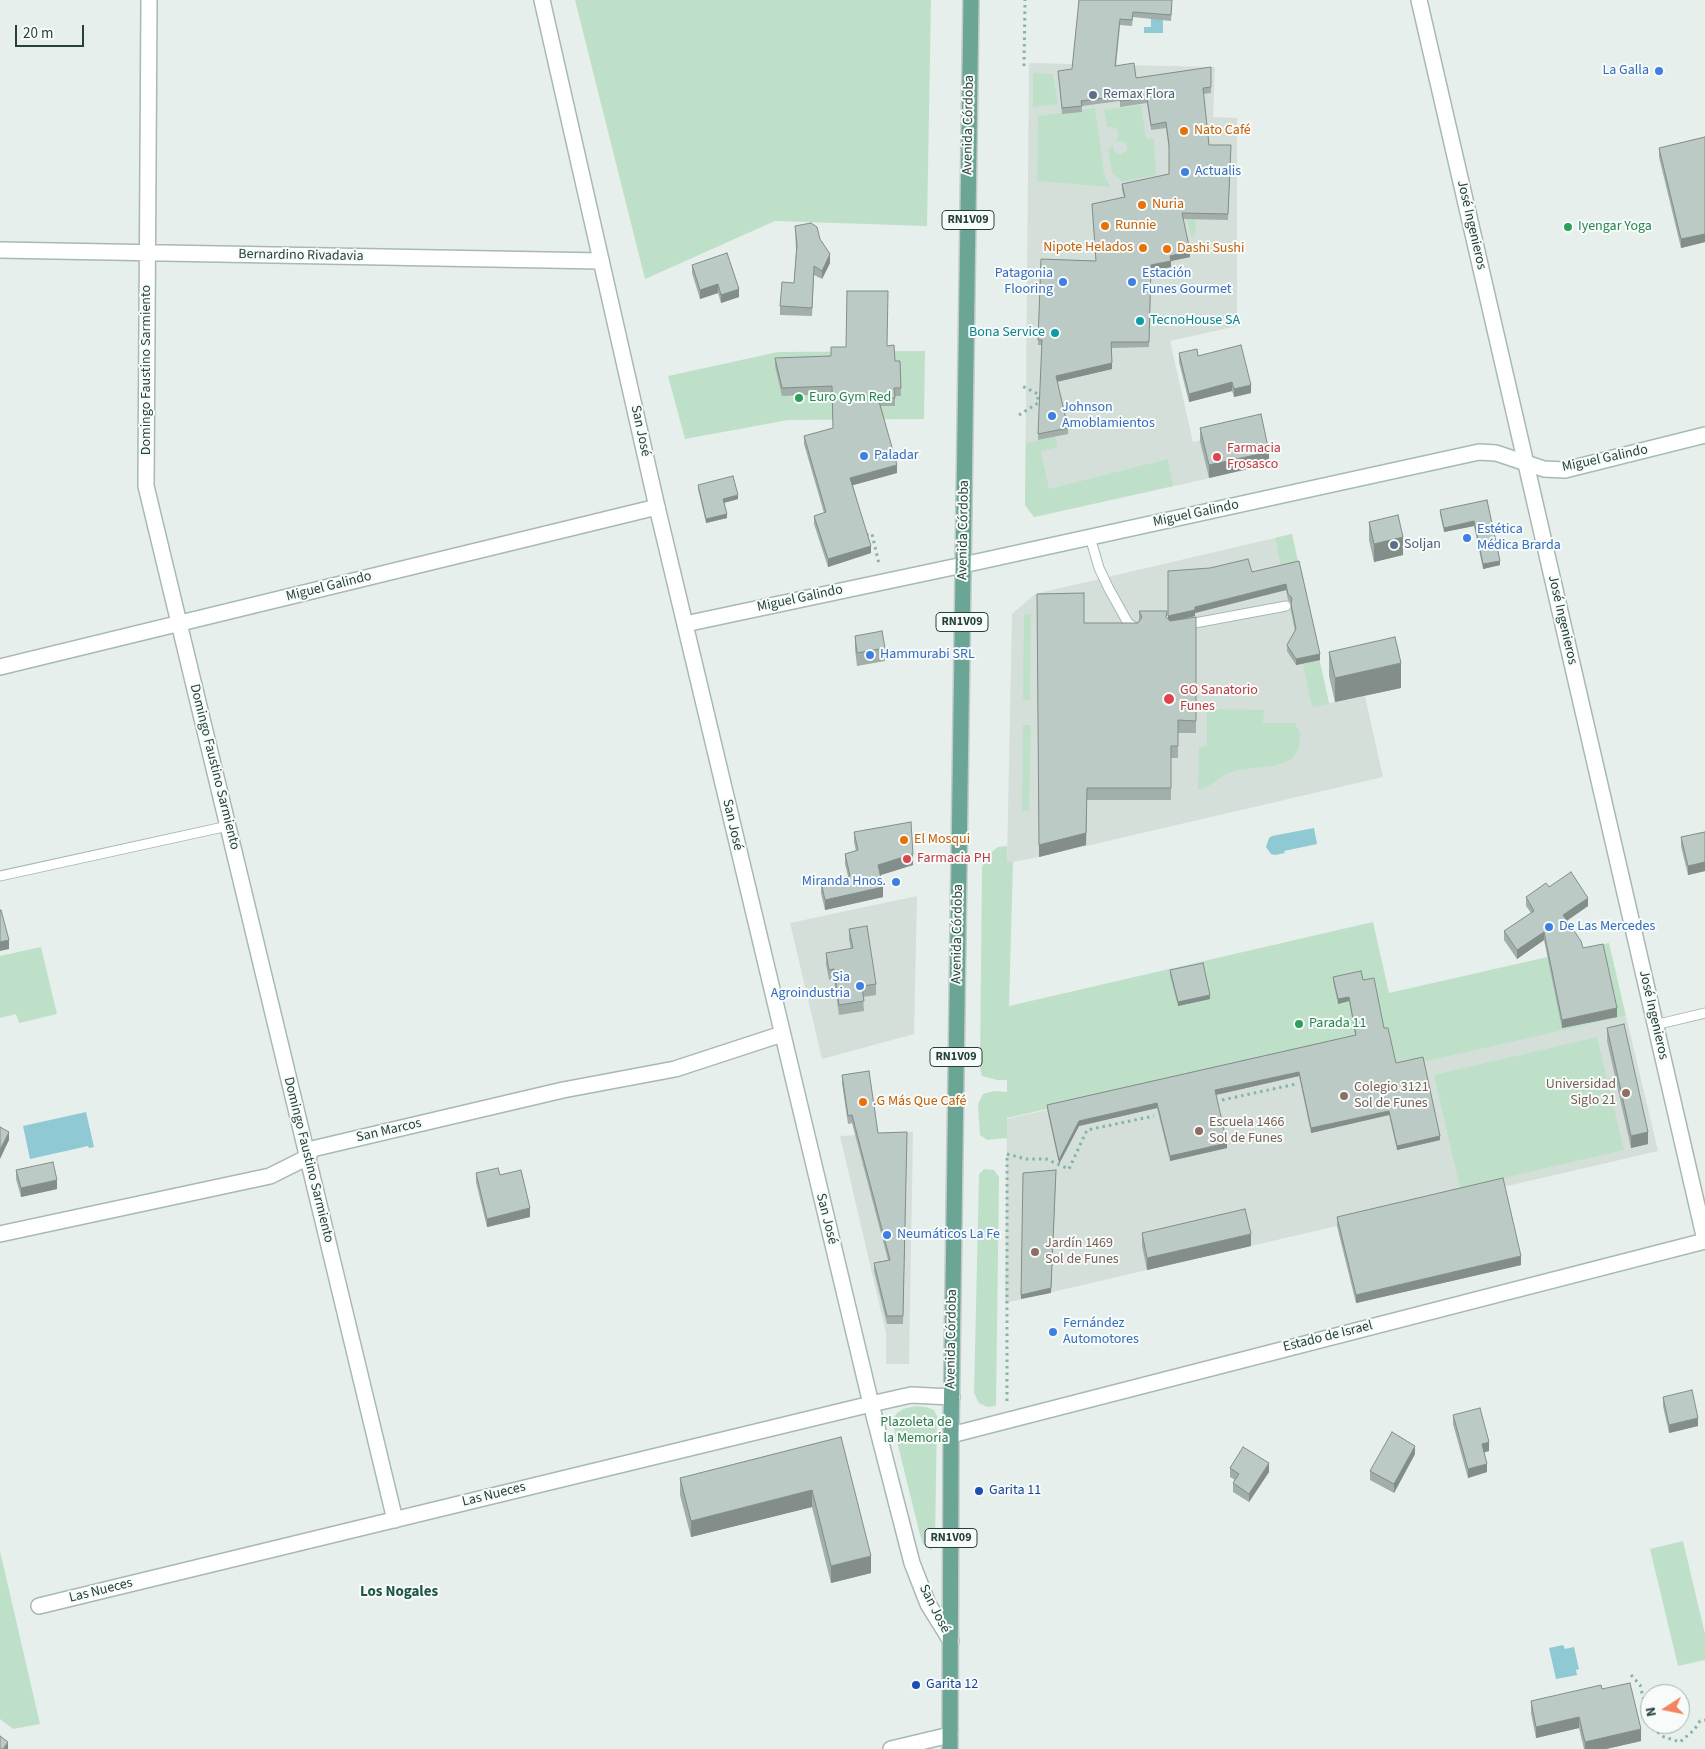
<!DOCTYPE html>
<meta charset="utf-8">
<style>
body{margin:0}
#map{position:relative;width:1705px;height:1749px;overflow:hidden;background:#e6efeb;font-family:"Source Sans 3",sans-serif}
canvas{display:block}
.north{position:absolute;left:1640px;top:1684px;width:50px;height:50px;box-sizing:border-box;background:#f7fbf9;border:1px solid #a3b1ad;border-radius:50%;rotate:259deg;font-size:14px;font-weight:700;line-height:20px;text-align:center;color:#24423a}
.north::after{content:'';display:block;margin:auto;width:18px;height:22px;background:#f4845f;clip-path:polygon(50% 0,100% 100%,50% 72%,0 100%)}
.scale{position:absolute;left:15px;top:25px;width:69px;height:22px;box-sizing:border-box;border:2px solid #24423a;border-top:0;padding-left:6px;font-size:15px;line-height:18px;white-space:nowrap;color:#24423a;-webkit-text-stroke:4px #f7fbf9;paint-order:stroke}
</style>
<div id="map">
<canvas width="1705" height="1749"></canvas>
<div class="north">N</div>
<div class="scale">20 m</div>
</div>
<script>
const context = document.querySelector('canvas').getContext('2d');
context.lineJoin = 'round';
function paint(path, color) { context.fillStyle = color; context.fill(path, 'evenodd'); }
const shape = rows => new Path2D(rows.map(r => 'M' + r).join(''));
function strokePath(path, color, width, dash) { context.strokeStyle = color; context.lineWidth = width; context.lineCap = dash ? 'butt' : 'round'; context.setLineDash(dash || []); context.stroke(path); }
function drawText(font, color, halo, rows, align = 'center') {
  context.font = font + ' "Source Sans 3",sans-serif'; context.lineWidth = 4; context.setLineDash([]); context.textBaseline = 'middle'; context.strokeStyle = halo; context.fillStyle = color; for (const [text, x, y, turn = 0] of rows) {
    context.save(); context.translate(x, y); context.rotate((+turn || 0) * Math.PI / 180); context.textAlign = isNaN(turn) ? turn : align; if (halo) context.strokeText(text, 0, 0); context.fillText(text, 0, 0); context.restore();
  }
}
const built = shape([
 [1029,63,1215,67,1213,117,1237,118,1237,326,1170,341,1193,442,1261,427,1269,465,1034,517,1025,505],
 [1292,534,1329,703,1365,696,1383,777,1039,857,1007,863,1012,614,1035,594],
 [917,896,914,1034,822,1059,790,923],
 [1626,1016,1658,1151,1503,1187,1521,1265,1356,1303,1337,1226,1005,1303,1007,1119,1388,1032,1397,1067],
 [913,1132,909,1364,886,1364,886,1333,840,1136]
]);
const green = shape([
 [575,0,931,0,927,226,775,221,645,279],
 [1033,73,1053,74,1058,104,1033,107],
 [1141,105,1146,139,1154,138,1156,175,1122,182,1112,172,1108,150,1113,145,1113,150,1116,153,1120,155,1127,150,1127,145,1120,140,1116,142,1118,136,1117,129,1112,127,1107,127,1104,110],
 [1095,108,1104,174,1110,187,1037,181,1038,116],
 [1178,184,1197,185,1195,235,1193,237,1191,236],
 [925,351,924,419,788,420,685,439,668,376,778,352],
 [1055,437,1058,447,1041,451,1049,489,1168,459,1173,486,1034,517,1025,505,1026,443],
 [1292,534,1329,704,1312,707,1303,664,1296,665,1287,651,1296,635,1275,538],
 [1024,614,1031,614,1030,700,1023,700],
 [1207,709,1264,710,1263,723,1295,723,1300,733,1299,748,1291,760,1273,766,1237,770,1224,775,1212,784,1198,790,1199,747,1207,746],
 [1023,725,1031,725,1029,811,1022,811],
 [1007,846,1007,862,1013,862,1009,1006,1373,922,1389,993,1609,943,1626,1016,1396,1068,1388,1032,1007,1118,1007,1138,987,1140,980,1135,978,1104,983,1094,994,1091,1007,1092,1007,1080,997,1080,982,1076,980,1068,982,867,987,856,998,847],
 [41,947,57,1014,19,1023,16,1014,0,1018,0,956],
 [1597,1037,1624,1150,1460,1188,1434,1075],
 [984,1169,994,1170,999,1177,996,1406,987,1407,979,1403,974,1393,979,1174],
 [915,1406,926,1407,934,1410,937,1416,935,1541,931,1550,923,1544,919,1531,894,1429,894,1418,897,1413,903,1409],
 [1683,1541,1705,1634,1705,1660,1678,1666,1650,1549],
 [0,1551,40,1724,13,1729,0,1719]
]);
const water = shape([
 [1151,2,1163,3,1163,33,1144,33,1144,27,1151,27],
 [1314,828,1317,844,1284,851,1285,853,1275,855,1271,854,1266,847,1269,838,1272,836],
 [86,1112,94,1147,89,1148,88,1146,30,1159,23,1126],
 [1563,1645,1565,1649,1574,1647,1579,1669,1576,1670,1577,1675,1556,1679,1549,1648]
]);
const path = shape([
 [1024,66,1025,0],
 [1019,415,1038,403,1038,394,1020,385],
 [866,535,872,534,879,564],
 [1222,1100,1296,1084],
 [1007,1401,1007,1154,1026,1159,1046,1159,1069,1169,1087,1130,1154,1116],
 [1631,1675,1640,1685,1651,1727,1664,1737,1680,1742,1694,1730,1700,1721,1705,1720]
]);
const service = shape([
 [1090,537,1099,568,1109,589,1128,623,1136,628],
 [1184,625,1286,606],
 [0,876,228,826],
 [1655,1025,1705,1013]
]);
const minor = shape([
 [149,0,146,486,395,1520],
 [1419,0,1705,1240],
 [0,250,601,261],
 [0,667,657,507],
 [0,1234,270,1176,308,1157,312,1149,563,1090,675,1069,782,1034],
 [951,1435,1705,1241],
 [39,1606,871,1404,911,1395,952,1397],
 [891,1749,950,1735]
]);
const tertiary = shape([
 [542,0,657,507,871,1404,912,1563,928,1604,951,1641],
 [685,624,963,565]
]);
const secondary = shape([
 [963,565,1479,452,1496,453,1544,469,1565,470,1705,435]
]);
const primary = shape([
 [950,1749,951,1435,971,0]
]);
const wall = shape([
 [1079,0,1172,4,1171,21,1133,17,1132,26,1120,25,1116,66,1136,78,1211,67,1211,93,1203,94,1209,145,1231,145,1228,220,1183,219,1190,257,1171,261,1171,267,1151,271,1149,347,1112,348,1112,369,1057,382,1068,428,1068,434,1038,440,1042,345,1038,345,1041,259,1096,261,1092,204,1124,197,1122,190,1122,184,1169,174,1169,150,1166,128,1151,130,1147,103,1120,107,1120,101,1082,106,1082,112,1062,114,1058,71,1072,69],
 [1705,137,1705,242,1681,248,1659,157,1659,148],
 [795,226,820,239,830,263,822,279,814,275,812,316,780,315,780,306,794,283,796,251],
 [692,265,739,297,721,303,718,293,700,299,692,273],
 [887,346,895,361,900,361,901,396,895,396,895,406,881,406,897,473,853,485,871,553,828,567,814,524,814,516,824,513,804,444,804,436,833,428,832,394,782,396,775,366,775,358,831,356],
 [1179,353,1198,356,1251,393,1234,397,1232,391,1189,402,1179,362],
 [1200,428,1269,464,1209,478,1200,441],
 [698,485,738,499,724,503,727,518,706,523,698,489],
 [1487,500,1500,565,1483,569,1474,526,1444,532,1440,514,1440,510],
 [1369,522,1403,555,1374,562,1369,540],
 [1299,561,1320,660,1296,665,1287,651,1287,645,1295,631,1291,610,1291,603,1288,600,1286,590,1195,613,1195,616,1182,619,1196,617,1196,733,1178,733,1178,758,1171,758,1171,800,1087,800,1086,845,1039,857,1037,594,1084,623,1138,623,1139,620,1139,611,1167,618,1168,619,1168,571,1252,572],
 [855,636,885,648,885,661,857,666,855,649],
 [1329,652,1401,688,1335,702,1329,676],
 [854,832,913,865,880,875,883,897,825,910,821,893,821,882,848,876,845,864,845,854,856,851,854,842],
 [1705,832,1705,871,1688,875,1681,846,1681,837],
 [1549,887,1588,906,1567,921,1583,948,1617,1017,1562,1028,1544,940,1517,959,1504,940,1504,931,1531,913,1526,906,1526,897],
 [849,929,876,984,876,995,863,997,864,1011,839,1015,834,980,829,980,826,964,826,953,851,949,849,940],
 [1170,970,1210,999,1178,1006,1170,975],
 [1333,977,1363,980,1384,1028,1396,1063,1440,1140,1397,1150,1389,1115,1311,1133,1299,1076,1216,1095,1227,1148,1170,1161,1157,1108,1079,1126,1059,1164,1047,1109,1047,1105,1355,1035,1349,1001,1338,1004,1333,981],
 [1607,1028,1648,1144,1631,1148,1607,1041],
 [842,1075,878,1133,907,1132,903,1324,887,1324,874,1271,874,1263,888,1260,852,1123,848,1124,842,1083],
 [16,1170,57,1189,21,1197,16,1179],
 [476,1173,500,1175,530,1217,487,1227,476,1182],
 [1337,1217,1521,1265,1356,1303,1337,1226],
 [1142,1233,1251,1246,1147,1270,1142,1246],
 [1663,1397,1698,1426,1669,1433,1663,1406],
 [1453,1415,1489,1451,1484,1452,1487,1472,1468,1478,1453,1424],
 [841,1437,871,1573,831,1583,812,1507,691,1537,680,1495,680,1478],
 [1415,1454,1394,1493,1370,1480,1370,1471],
 [1230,1468,1269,1472,1249,1502,1233,1492,1233,1483,1235,1480,1230,1477],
 [1602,1689,1641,1741,1606,1749,1584,1749,1579,1728,1536,1738,1531,1713,1531,1701]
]);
const shadedWall = shape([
 [1705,234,1705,242,1681,248,1681,239],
 [1190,251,1190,257,1171,261,1171,267,1151,271,1149,347,1151,265,1170,256],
 [830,254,830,263,822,279,822,271],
 [718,284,718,293,700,299,700,290],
 [739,289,739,297,721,303,721,295],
 [1112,363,1112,369,1056,382,1056,376],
 [1232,382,1232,391,1189,402,1189,394],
 [1251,385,1251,393,1234,397,1234,389],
 [1269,452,1269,464,1209,478,1209,465],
 [897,465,897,473,850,486,850,478],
 [738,495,738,499,723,503,723,499],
 [727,514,727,518,706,523,706,519],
 [1474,521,1474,526,1444,532,1444,528],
 [1403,537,1403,555,1374,562,1374,544],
 [871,546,871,553,828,567,828,559],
 [1500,561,1500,565,1483,569,1483,564],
 [1286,584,1286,590,1195,613,1195,616,1168,622,1168,616,1195,607],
 [1320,654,1320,660,1296,665,1296,659],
 [1401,663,1401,688,1335,702,1335,678],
 [1087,788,1086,845,1039,857,1039,845],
 [913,854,913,865,878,876,878,865],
 [1705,862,1705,871,1688,875,1688,866],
 [883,887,883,897,825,910,825,900],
 [1588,898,1588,906,1563,923,1563,915],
 [1544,932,1544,940,1517,959,1517,950],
 [9,940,9,949,0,951,0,942],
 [1210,995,1210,999,1178,1006,1178,1002],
 [1349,997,1349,1001,1338,1004,1338,999],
 [1617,1008,1617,1017,1562,1028,1562,1020],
 [1299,1072,1299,1076,1215,1095,1215,1090],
 [1157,1103,1157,1108,1079,1126,1059,1164,1059,1160,1079,1121],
 [1389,1111,1389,1115,1311,1133,1311,1128],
 [9,1132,9,1140,0,1159,0,1150],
 [1648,1132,1648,1144,1631,1148,1631,1136],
 [1440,1136,1440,1140,1397,1150,1397,1146],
 [1227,1143,1227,1148,1170,1161,1170,1156],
 [1056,1170,1051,1293,1021,1299,1021,1295],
 [57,1180,57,1189,21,1197,21,1188],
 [530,1208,530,1217,487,1227,487,1219],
 [1251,1234,1251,1246,1147,1270,1147,1258],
 [1521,1256,1521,1265,1356,1303,1356,1295],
 [1698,1418,1698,1426,1669,1433,1669,1425],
 [1489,1442,1489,1451,1482,1453,1482,1444],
 [1415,1446,1415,1454,1394,1493,1394,1484],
 [1269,1463,1269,1472,1249,1502,1249,1494],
 [1487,1464,1487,1472,1468,1478,1468,1469],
 [812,1490,812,1507,691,1537,691,1521],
 [871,1556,871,1573,831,1583,831,1566],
 [1579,1717,1579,1728,1536,1738,1536,1727],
 [1641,1729,1641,1741,1606,1749,1585,1749,1585,1742],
 [8,1742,8,1749,3,1749]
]);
const building = shape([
 [1079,0,1172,0,1171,15,1133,12,1132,20,1120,19,1115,66,1134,63,1136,78,1211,67,1211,87,1203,88,1209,145,1231,145,1228,214,1182,213,1190,251,1170,256,1171,261,1151,265,1149,342,1111,342,1112,363,1056,376,1068,428,1038,434,1042,340,1038,340,1041,259,1096,261,1092,204,1125,197,1122,184,1169,174,1169,145,1166,122,1151,125,1147,98,1120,101,1120,96,1081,101,1082,106,1062,108,1058,71,1072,69,1079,0],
 [1705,137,1705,234,1681,239,1659,148,1705,137],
 [811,223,817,227,820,239,830,254,822,271,814,266,812,308,780,306,782,282,794,283,797,245,795,226,811,223],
 [727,253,739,289,721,295,718,284,700,290,692,265,727,253],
 [847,291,888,291,887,346,894,345,895,361,900,361,901,388,894,388,895,398,878,398,897,465,850,478,871,546,828,559,814,516,826,512,804,436,833,428,832,386,782,388,775,358,831,356,831,347,846,347,847,291],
 [1241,345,1251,385,1234,389,1232,382,1189,394,1179,353,1197,349,1198,356,1241,345],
 [1261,414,1269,452,1209,465,1200,428,1261,414],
 [733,476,738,495,723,499,727,514,706,519,698,485,733,476],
 [1487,500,1500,561,1483,564,1474,521,1444,528,1440,510,1487,500],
 [1398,515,1403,537,1374,544,1369,522,1398,515],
 [1248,559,1252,572,1299,561,1320,654,1296,659,1287,645,1296,629,1291,604,1292,598,1288,594,1286,584,1195,607,1195,610,1168,616,1168,571,1210,568,1248,559],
 [1084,593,1084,623,1138,623,1142,617,1139,611,1167,611,1166,617,1170,621,1196,617,1196,721,1178,720,1178,746,1171,746,1171,788,1087,788,1086,833,1039,845,1037,594,1084,593],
 [882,631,885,648,857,653,855,636,882,631],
 [1395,637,1401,663,1335,678,1329,652,1395,637],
 [911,822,913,854,878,865,883,887,825,900,821,882,850,876,845,854,858,850,854,832,911,822],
 [1705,832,1705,862,1688,866,1681,837,1705,832],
 [1571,872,1588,898,1563,915,1581,941,1583,948,1603,944,1617,1008,1562,1020,1544,932,1517,950,1504,931,1534,911,1526,897,1546,883,1549,887,1571,872],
 [0,910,1,910,9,940,0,942,0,910],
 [867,926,876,984,862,986,864,1001,839,1005,834,969,829,970,826,953,853,948,849,929,867,926],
 [1203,963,1210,995,1178,1002,1170,970,1203,963],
 [1361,971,1363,980,1374,978,1384,1028,1388,1028,1396,1063,1423,1057,1440,1136,1397,1146,1389,1111,1311,1128,1299,1072,1215,1090,1227,1143,1170,1156,1157,1103,1079,1121,1059,1160,1047,1105,1356,1035,1349,997,1338,999,1333,977,1361,971],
 [1624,1024,1648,1132,1631,1136,1607,1028,1624,1024],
 [869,1071,878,1133,907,1132,903,1316,887,1316,874,1263,890,1260,852,1115,848,1116,842,1075,869,1071],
 [0,1127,9,1132,0,1150,0,1127],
 [53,1162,57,1180,21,1188,16,1170,53,1162],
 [498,1168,500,1175,521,1170,530,1208,487,1219,476,1173,498,1168],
 [1056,1170,1051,1288,1021,1295,1023,1173,1056,1170],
 [1503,1178,1521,1256,1356,1295,1337,1217,1503,1178],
 [1245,1209,1251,1234,1147,1258,1142,1233,1245,1209],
 [1692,1390,1698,1418,1669,1425,1663,1397,1692,1390],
 [1480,1408,1489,1442,1482,1444,1487,1464,1468,1469,1453,1415,1480,1408],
 [1392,1432,1415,1446,1394,1484,1370,1471,1392,1432],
 [841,1437,871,1556,831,1566,812,1490,691,1521,680,1478,841,1437],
 [1243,1447,1269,1463,1249,1494,1233,1483,1239,1474,1230,1468,1243,1447],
 [1630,1683,1641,1729,1585,1742,1579,1717,1536,1727,1531,1701,1601,1685,1602,1689,1630,1683],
 [0,1736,8,1742,3,1749,0,1749,0,1736]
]);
const markers = [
 [1659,71,5,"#3f7fe0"],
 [1093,95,5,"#5c6f8a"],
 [1184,131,5,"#e8710a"],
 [1185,172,5,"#3f7fe0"],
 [1142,205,5,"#e8710a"],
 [1105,226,5,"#e8710a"],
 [1568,227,5,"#2e9e5b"],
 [1143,248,5,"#e8710a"],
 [1167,249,5,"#e8710a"],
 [1063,282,5,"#3f7fe0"],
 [1132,282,5,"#3f7fe0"],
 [1140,321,5,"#0f9aa8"],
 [1055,333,5,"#0f9aa8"],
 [799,398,5,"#2e9e5b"],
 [1052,416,5,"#3f7fe0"],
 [864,456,5,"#3f7fe0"],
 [1217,457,5,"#e0444e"],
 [1467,538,5,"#3f7fe0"],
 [1394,545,5,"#5c6f8a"],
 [870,655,5,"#3f7fe0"],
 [1169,699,6,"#e0444e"],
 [904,840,5,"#e8710a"],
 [907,859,5,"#e0444e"],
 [896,882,5,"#3f7fe0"],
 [1549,927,5,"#3f7fe0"],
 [860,986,5,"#3f7fe0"],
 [1299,1024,5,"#2e9e5b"],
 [1626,1093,5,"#8d6e63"],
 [1344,1096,5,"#8d6e63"],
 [863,1102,5,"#e8710a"],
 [1199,1131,5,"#8d6e63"],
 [887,1235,5,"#3f7fe0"],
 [1035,1252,5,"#8d6e63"],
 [1053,1332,5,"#3f7fe0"],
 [979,1491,5,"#1a4fb4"],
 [916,1685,5,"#1a4fb4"]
];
const shields = [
 [968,220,52],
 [962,622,52],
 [956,1057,52],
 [951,1538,52]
];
const shieldNames = [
 ["RN1V09",968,220],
 ["RN1V09",962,622],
 ["RN1V09",956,1057],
 ["RN1V09",951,1538]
];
const shopNames = [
 ["La Galla",1649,71,"right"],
 ["Actualis",1195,172],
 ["Patagonia",1053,274,"right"],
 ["Flooring",1053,290,"right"],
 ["Estación",1142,274],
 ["Funes Gourmet",1142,290],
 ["Johnson",1062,408],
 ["Amoblamientos",1062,424],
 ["Paladar",874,456],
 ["Estética",1477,530],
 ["Médica Brarda",1477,546],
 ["Hammurabi SRL",880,655],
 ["Miranda Hnos.",886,882,"right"],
 ["De Las Mercedes",1559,927],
 ["Sia",850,978,"right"],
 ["Agroindustria",850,994,"right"],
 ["Neumáticos La Fe",897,1235],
 ["Fernández",1063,1324],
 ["Automotores",1063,1340]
];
const serviceNames = [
 ["Remax Flora",1103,95],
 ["Soljan",1404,545]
];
const streetNames = [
 ["Avenida Córdoba",969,125,-89],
 ["José Ingenieros",1471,225,77],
 ["Bernardino Rivadavia",301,256,1],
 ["Domingo Faustino Sarmiento",147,370,-90],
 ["San José",640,431,78],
 ["Miguel Galindo",1605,459,-12],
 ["Miguel Galindo",1196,514,-12],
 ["Avenida Córdoba",964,530,-89],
 ["Miguel Galindo",329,587,-14],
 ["Miguel Galindo",800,599,-12],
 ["José Ingenieros",1562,620,77],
 ["Domingo Faustino Sarmiento",214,767,76],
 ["San José",732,825,77],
 ["Avenida Córdoba",958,934,-89],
 ["José Ingenieros",1653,1015,77],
 ["San Marcos",389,1131,-13],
 ["Domingo Faustino Sarmiento",308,1160,76],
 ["San José",826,1219,76],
 ["Estado de Israel",1328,1337,-14],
 ["Avenida Córdoba",952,1339,-89],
 ["Las Nueces",494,1495,-14],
 ["Las Nueces",101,1591,-14],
 ["San José",934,1609,63]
];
const foodNames = [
 ["Nato Café",1194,131],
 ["Nuria",1152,205],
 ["Runnie",1115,226],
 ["Nipote Helados",1133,248,"right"],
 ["Dashi Sushi",1177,249],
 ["El Mosqui",914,840],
 [".G Más Que Café",873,1102]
];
const leisureNames = [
 ["Iyengar Yoga",1578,227],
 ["Euro Gym Red",809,398],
 ["Parada 11",1309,1024]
];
const cultureNames = [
 ["TecnoHouse SA",1150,321],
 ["Bona Service",1045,333,"right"]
];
const healthNames = [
 ["Farmacia",1227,449],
 ["Frosasco",1227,465],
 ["GO Sanatorio",1180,691],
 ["Funes",1180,707],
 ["Farmacia PH",917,859]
];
const educationNames = [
 ["Universidad",1616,1085,"right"],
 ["Siglo 21",1616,1101,"right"],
 ["Colegio 3121",1354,1088],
 ["Sol de Funes",1354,1104],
 ["Escuela 1466",1209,1123],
 ["Sol de Funes",1209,1139],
 ["Jardín 1469",1045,1244],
 ["Sol de Funes",1045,1260]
];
const parkNames = [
 ["Plazoleta de",916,1423],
 ["la Memoria",916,1439]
];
const transitNames = [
 ["Garita 11",989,1491],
 ["Garita 12",926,1685]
];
const neighbourhoodNames = [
 ["Los Nogales",399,1593]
];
paint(built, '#d4dfda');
paint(green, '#bfe0c8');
paint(water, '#8ec9d4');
strokePath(service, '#a8b8b2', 11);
strokePath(minor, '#a8b8b2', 18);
strokePath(tertiary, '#a8b8b2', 18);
strokePath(secondary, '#a4bbb3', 18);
strokePath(primary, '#c2cac8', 18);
strokePath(path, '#86b3a5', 3, [2.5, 4]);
strokePath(service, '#fff', 9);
strokePath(minor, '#fff', 15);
strokePath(tertiary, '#fff', 15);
strokePath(secondary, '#fff', 15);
strokePath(primary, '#6aa596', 15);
paint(wall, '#a1aea9');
paint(shadedWall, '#838d89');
paint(building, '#bbcac4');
strokePath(building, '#838d89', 1);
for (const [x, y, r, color] of markers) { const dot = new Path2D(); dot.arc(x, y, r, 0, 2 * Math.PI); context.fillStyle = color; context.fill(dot); strokePath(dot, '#f7fbf9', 2); }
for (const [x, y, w] of shields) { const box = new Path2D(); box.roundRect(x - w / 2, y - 9.5, w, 19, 4); context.fillStyle = '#f7fbf9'; context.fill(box); strokePath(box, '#24423a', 1); }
drawText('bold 12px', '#24423a', null, shieldNames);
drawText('14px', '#366cbe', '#f7fbf9', shopNames, 'left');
drawText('14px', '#4e5e75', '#f7fbf9', serviceNames, 'left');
drawText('14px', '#24423a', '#f7fbf9', streetNames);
drawText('14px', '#c56008', '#f7fbf9', foodNames, 'left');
drawText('14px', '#27864d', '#f7fbf9', leisureNames, 'left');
drawText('14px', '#0d838f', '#f7fbf9', cultureNames, 'left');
drawText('14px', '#be3a42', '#f7fbf9', healthNames, 'left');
drawText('14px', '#785e54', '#f7fbf9', educationNames, 'left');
drawText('14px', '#2d7a4b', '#f7fbf9', parkNames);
drawText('14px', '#164399', '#f7fbf9', transitNames, 'left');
drawText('bold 15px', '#1f5548', '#f7fbf9', neighbourhoodNames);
</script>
